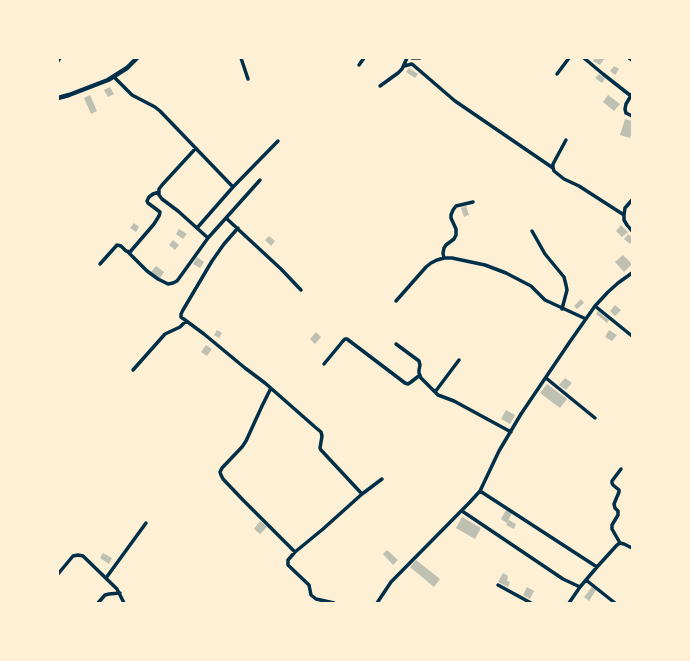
<!DOCTYPE html>
<style>
body{margin:0}
#map{position:relative;width:690px;height:661px;overflow:hidden;background:#fdf0d5;font-family:"Sofia Sans Condensed",sans-serif}
canvas{display:block}
.frame{position:absolute;inset:0;border:59px solid #fdf0d5;pointer-events:none}
</style>
<div id="map">
<canvas width="690" height="661"></canvas>
<div class="frame"></div>
</div>
<script>
const context = document.querySelector('canvas').getContext('2d');
context.lineJoin = 'round';
function paint(path, color) { context.fillStyle = color; context.fill(path, 'evenodd'); }
const shape = rows => new Path2D(rows.map(r => 'M' + r).join(''));
function strokePath(path, color, width, dash) { context.strokeStyle = color; context.lineWidth = width; context.lineCap = dash ? 'butt' : 'round'; context.setLineDash(dash || []); context.stroke(path); }
const building = shape([
 [595,58,605,58,600,65,593,61],
 [614,66,619,69,615,75,610,71],
 [409,68,418,74,415,78,406,72],
 [599,74,605,79,602,83,595,78],
 [110,87,114,94,108,97,104,90],
 [90,95,97,111,91,114,84,98],
 [608,95,620,104,614,111,603,102],
 [625,119,632,121,632,132,630,138,620,135],
 [466,206,469,215,464,217,461,208],
 [134,223,139,227,136,232,130,228],
 [621,225,628,232,622,237,616,231],
 [179,229,187,234,183,239,176,234],
 [628,234,632,237,632,241,630,244,624,239],
 [269,236,275,241,271,246,265,240],
 [173,240,179,245,175,250,169,245],
 [623,255,632,264,624,272,615,262],
 [197,257,204,262,200,268,193,264],
 [156,266,164,272,160,278,151,272],
 [581,299,584,303,577,309,574,306],
 [615,305,621,310,615,316,610,311],
 [598,311,609,320,607,323,596,314],
 [217,330,222,333,219,338,214,335],
 [609,330,617,335,612,341,605,337],
 [316,332,321,337,315,344,310,339],
 [206,345,212,349,207,356,201,352],
 [565,378,572,383,566,390,559,385],
 [547,384,567,399,560,408,540,393],
 [506,410,515,415,510,424,501,419],
 [506,510,512,513,507,523,501,519],
 [462,517,481,528,475,539,456,528],
 [509,520,516,524,514,529,506,525],
 [260,521,267,527,260,534,254,529],
 [387,550,398,560,393,565,383,554],
 [103,553,112,558,109,564,100,558],
 [416,560,440,579,434,587,410,567],
 [503,573,508,576,507,581,510,582,508,587,498,582],
 [527,587,534,591,530,599,523,595],
 [592,587,596,590,589,601,584,597]
]);
const minor = shape([
 [241,58,248,79],
 [412,58,420,58],
 [584,58,603,74,631,96],
 [629,58,632,60],
 [58,61,60,58],
 [359,65,364,58],
 [404,66,412,64,455,101,553,168],
 [557,74,569,58],
 [114,77,132,95,155,107,160,111,233,187],
 [380,86,398,73,402,69,407,58],
 [632,94,626,104,625,109,626,113,632,116],
 [566,140,553,164,553,168,554,171,564,179,579,186,624,215],
 [196,148,162,185,159,189,159,195,162,199,178,211,208,238],
 [632,200,625,208,624,215,624,220,627,225,632,231],
 [226,218,281,269,301,290],
 [197,228,233,187,278,141],
 [238,228,224,244,212,261,183,310,181,314,181,317,204,334,245,368,265,383,315,427,321,432,322,436,320,448,321,450,362,494],
 [532,231,545,254,564,277,566,285,567,290,562,309],
 [128,252,147,271,158,279,168,284,173,283,177,281,185,270,208,238,260,180],
 [444,258,443,253,444,248,446,245,454,239,456,235,456,229,451,218,451,215,453,210,456,206,473,202],
 [100,264,117,245,121,246,126,251,130,252,154,224,159,216,160,212,148,203,147,201,149,197,153,194,159,192],
 [396,301,426,267,431,263,437,260,444,258,452,258,485,265,506,273,531,286,545,300,586,319],
 [595,306,632,336],
 [396,344,419,361,420,365,419,370,419,373,421,378,438,395,454,401,511,432],
 [324,364,343,341,345,339,347,339,405,383,408,384,411,382,420,375],
 [133,370,165,334,180,327,186,321],
 [546,378,595,418],
 [271,388,262,406,246,441,242,447,222,468,220,472,221,475,223,479,243,500,295,552],
 [435,392,459,360],
 [480,491,597,567],
 [462,511,563,579,580,587],
 [620,543,612,529,612,525,618,515,618,511,615,508,614,504,619,492,619,490,613,485,612,483,612,481,621,469],
 [58,574,73,556,78,555,83,556,117,589,124,603],
 [106,578,146,523],
 [586,580,615,603],
 [498,585,531,603],
 [98,603,105,595,109,594,120,593],
 [334,603,316,599,311,595,309,585,288,565,288,560,295,552,323,529,362,494,382,479],
 [377,603,391,582,470,502,480,491,499,451,521,414,569,343,595,306,608,292,618,283,632,273],
 [569,603,580,587,597,567,617,545,620,543,624,544,632,548]
]);
const tertiary = shape([
 [58,98,69,95,108,80,127,68,137,58]
]);
paint(building, '#bec0b2');
strokePath(minor, '#003049', 3.5);
strokePath(tertiary, '#003049', 4.5);
</script>
